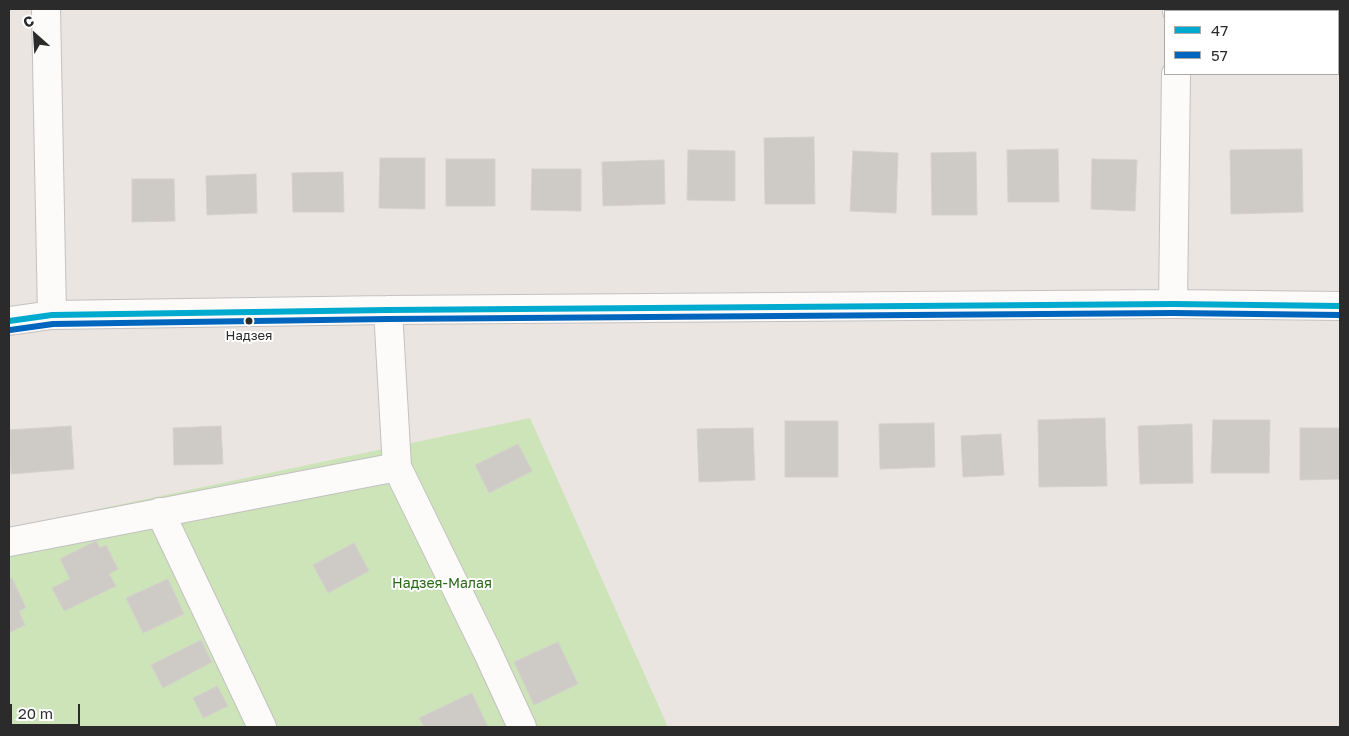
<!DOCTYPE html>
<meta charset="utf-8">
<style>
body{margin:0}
#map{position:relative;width:1349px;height:736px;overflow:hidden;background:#eae5e0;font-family:"Golos Text",sans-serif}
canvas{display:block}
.frame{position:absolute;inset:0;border:10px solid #2b2b2b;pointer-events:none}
.legend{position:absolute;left:1164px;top:10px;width:175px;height:65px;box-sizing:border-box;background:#fff;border:1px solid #aaa;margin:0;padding:6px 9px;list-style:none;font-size:15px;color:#2b2b2b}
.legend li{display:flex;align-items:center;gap:10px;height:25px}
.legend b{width:25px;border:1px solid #aaa}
.north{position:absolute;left:10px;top:10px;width:50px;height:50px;-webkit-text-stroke:4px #fff;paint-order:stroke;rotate:334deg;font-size:14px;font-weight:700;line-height:20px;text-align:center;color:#2b2b2b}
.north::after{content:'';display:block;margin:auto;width:18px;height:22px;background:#2b2b2b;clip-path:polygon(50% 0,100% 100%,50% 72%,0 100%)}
.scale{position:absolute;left:10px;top:704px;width:70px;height:22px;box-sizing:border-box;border:2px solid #2b2b2b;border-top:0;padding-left:6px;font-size:15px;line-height:18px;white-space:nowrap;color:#2b2b2b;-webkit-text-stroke:4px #fff;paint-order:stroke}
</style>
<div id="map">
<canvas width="1349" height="736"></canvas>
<div class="frame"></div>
<ul class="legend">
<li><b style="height:6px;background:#00a9ce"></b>47</li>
<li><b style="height:6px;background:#0065bd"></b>57</li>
</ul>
<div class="north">С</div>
<div class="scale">20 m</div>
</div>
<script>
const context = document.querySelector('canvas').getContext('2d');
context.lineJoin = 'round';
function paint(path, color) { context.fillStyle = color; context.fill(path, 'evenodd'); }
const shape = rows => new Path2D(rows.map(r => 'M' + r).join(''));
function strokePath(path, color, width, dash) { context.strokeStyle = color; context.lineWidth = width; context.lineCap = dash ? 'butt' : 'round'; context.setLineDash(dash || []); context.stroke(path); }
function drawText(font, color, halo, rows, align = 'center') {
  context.font = font + ' "Golos Text",sans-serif'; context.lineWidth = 4; context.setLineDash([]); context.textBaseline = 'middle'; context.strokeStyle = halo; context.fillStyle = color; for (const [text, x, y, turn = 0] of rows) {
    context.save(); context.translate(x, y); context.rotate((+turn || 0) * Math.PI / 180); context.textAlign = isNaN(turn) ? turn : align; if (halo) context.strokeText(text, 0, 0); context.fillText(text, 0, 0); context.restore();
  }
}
const green = shape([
 [530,418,668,727,9,727,9,528]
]);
const building = shape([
 [814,137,815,204,765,204,764,138,814,137],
 [1058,149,1059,202,1008,202,1007,150,1058,149],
 [1302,149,1303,212,1231,214,1230,150,1302,149],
 [688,150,735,151,735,201,687,200,688,150],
 [853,151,898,153,896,213,850,211,853,151],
 [976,152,977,215,932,215,931,153,976,152],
 [380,158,425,158,425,209,379,208,380,158],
 [446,159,495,159,495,206,446,206,446,159],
 [1092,159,1137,160,1135,211,1091,209,1092,159],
 [664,160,665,204,603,206,602,162,664,160],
 [532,169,581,169,581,211,531,210,532,169],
 [343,172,344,212,293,212,292,173,343,172],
 [256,174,257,213,207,215,206,176,256,174],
 [132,179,174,179,175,221,132,222,132,179],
 [1105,418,1107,486,1039,487,1038,420,1105,418],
 [1213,420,1270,420,1269,473,1211,473,1213,420],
 [785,421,838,421,838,477,785,477,785,421],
 [934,423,935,467,880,469,879,424,934,423],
 [1192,424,1193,483,1140,484,1138,426,1192,424],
 [71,426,74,469,11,474,9,430,71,426],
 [221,426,223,464,174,465,173,428,221,426],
 [753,428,755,480,699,482,697,429,753,428],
 [1300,428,1340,428,1340,479,1300,480,1300,428],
 [1001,434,1004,475,963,477,961,436,1001,434],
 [518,444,532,471,489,493,475,465,518,444],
 [96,541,100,548,106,545,118,569,109,574,116,586,64,611,52,588,70,579,60,559,96,541],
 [354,543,369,571,328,593,313,565,354,543],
 [12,578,26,608,19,611,25,625,9,633,9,579,12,578],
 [168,579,184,614,143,633,126,598,168,579],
 [201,640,212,662,163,688,151,665,201,640],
 [558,642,578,684,534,705,514,662,558,642],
 [217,686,228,706,203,718,193,698,217,686],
 [472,693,488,727,424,727,419,718,472,693]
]);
const minor = shape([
 [46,9,52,315],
 [1177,11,1177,9],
 [1173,304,1176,74],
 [388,310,397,467],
 [9,321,52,315,388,310,1173,304,1340,306],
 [160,512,262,727],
 [9,542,397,467,487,651,522,727]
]);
const bus1 = shape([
 [9,321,52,315,388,310,1173,304,1340,306]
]);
const bus2 = shape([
 [10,330,53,324,388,319,1173,313,1340,315]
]);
const markers = [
 [249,321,4.5,"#2b2b2b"]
];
const busNames = [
 ["Надзея",249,336]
];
const parkNames = [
 ["Надзея-Малая",442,584]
];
paint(green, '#cce4b8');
paint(building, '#cecbc7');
strokePath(building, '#d4d1cc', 1);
strokePath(minor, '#c3c1c1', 30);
strokePath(minor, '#fcfbfa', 28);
strokePath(bus1, '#00a9ce', 6);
strokePath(bus2, '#0065bd', 6);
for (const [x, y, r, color] of markers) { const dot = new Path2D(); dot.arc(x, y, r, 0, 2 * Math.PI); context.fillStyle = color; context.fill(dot); strokePath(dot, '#fff', 2); }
drawText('13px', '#2b2b2b', '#fff', busNames);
drawText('14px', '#2b6919', '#fff', parkNames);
</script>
